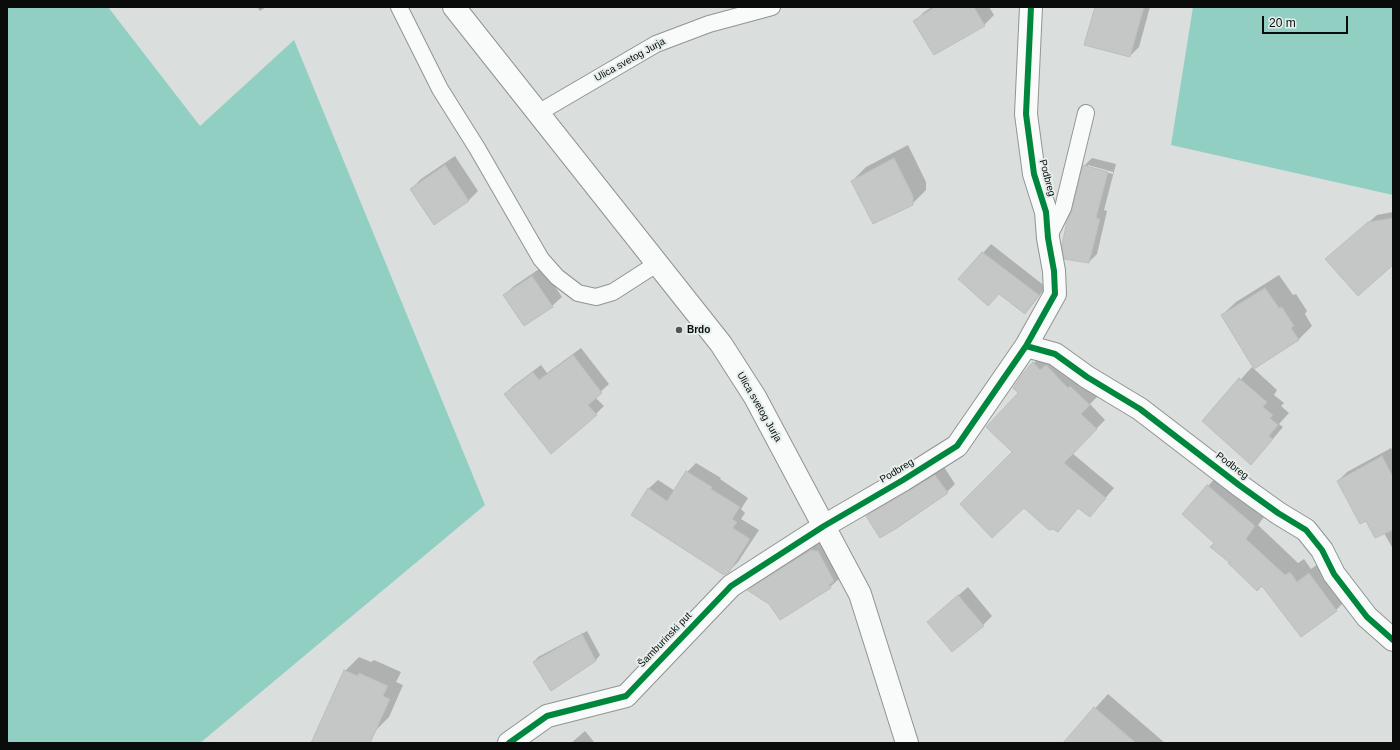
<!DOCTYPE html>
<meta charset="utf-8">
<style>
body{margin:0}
#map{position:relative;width:1400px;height:750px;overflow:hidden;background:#dadedd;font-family:Helvetica,sans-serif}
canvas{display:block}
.frame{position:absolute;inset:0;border:8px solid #090c0b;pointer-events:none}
.scale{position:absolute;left:1262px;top:16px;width:86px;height:18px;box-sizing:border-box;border:2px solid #090c0b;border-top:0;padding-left:5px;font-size:12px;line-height:14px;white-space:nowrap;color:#090c0b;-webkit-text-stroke:3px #e5eeeb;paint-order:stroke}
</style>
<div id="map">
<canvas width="1400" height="750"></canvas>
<div class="frame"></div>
<div class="scale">20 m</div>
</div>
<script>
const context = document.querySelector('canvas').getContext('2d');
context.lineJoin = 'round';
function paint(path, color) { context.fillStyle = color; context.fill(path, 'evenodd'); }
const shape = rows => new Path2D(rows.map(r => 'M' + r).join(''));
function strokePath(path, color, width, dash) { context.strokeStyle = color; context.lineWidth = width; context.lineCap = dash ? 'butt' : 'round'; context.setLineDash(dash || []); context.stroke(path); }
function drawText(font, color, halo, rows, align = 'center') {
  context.font = font + ' Helvetica,sans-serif'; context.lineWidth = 4; context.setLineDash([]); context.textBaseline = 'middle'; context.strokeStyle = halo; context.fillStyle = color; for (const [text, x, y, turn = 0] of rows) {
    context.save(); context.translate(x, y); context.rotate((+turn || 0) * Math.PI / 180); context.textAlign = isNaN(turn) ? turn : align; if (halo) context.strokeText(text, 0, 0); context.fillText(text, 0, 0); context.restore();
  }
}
const forest = shape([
 [7,7,108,7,200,126,294,40,485,505,200,743,7,743],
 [1193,7,1393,7,1393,195,1171,145]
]);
const shadow = shape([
 [257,7,266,7,260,11],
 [932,7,989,7,994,15,984,25,935,53,915,21,924,12],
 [1096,7,1150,7,1139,47,1130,56],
 [908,145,926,182,926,190,912,204,852,181,866,167],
 [455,156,478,191,469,200,434,224,411,189,421,179],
 [1092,158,1116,164,1104,210,1107,211,1097,254,1089,262,1073,211,1084,166],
 [1088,165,1113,172,1113,174,1088,168],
 [1393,212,1393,256,1327,259,1377,215],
 [991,244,1046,287,1033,304,1025,313,999,293,960,279],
 [542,267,562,297,552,306,504,295,514,286],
 [1279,275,1293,295,1296,294,1307,311,1305,314,1312,326,1298,340,1222,315,1236,302],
 [581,348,609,384,595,397,604,406,596,414,505,394,513,386,541,365,547,373],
 [1043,354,1099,395,1090,404,1105,420,1072,453,1114,488,1090,516,1079,507,1067,521,1014,452,1019,393,1023,374],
 [1252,367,1277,390,1274,395,1284,403,1281,406,1289,413,1279,424,1283,427,1262,452,1203,421],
 [1391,448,1393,452,1393,549,1384,533,1366,519,1338,481,1347,472],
 [696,463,721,478,720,479,748,498,741,509,745,513,741,519,759,530,738,562,729,571,648,489,658,480,675,491,687,472],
 [944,467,955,484,947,492,867,516,875,508],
 [1220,473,1267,513,1258,525,1298,563,1304,559,1311,569,1322,561,1349,597,1336,610,1301,635,1263,584,1231,562,1216,542,1208,486],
 [820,541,842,571,837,576,839,579,830,587,770,603,749,590,757,582],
 [968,587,992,616,983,625,928,622],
 [587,631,600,655,596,660,551,690,534,662,538,657],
 [359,657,371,662,374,660,401,672,396,682,403,685,389,717,377,729,369,743,310,743,315,738,345,671],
 [1108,694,1165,743,1064,743],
 [585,731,595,743,571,743]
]);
const building = shape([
 [935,7,974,7,985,26,934,55,913,21,935,7],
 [1095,7,1144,7,1130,57,1084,45,1095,7],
 [894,158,913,196,913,205,873,224,851,181,894,158],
 [445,165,469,201,434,225,410,189,445,165],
 [1083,165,1108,172,1096,218,1100,219,1089,263,1064,259,1062,245,1067,221,1072,210,1083,165],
 [1393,218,1393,265,1358,296,1325,259,1368,222,1393,218],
 [982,252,1039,295,1025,314,999,294,988,306,958,279,982,252],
 [532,276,553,307,524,326,503,295,532,276],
 [1265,288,1279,308,1282,307,1294,326,1291,328,1299,340,1254,369,1221,315,1265,288],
 [573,355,602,393,588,405,597,415,551,454,504,394,533,372,539,380,573,355],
 [1033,362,1040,370,1046,365,1068,388,1070,386,1090,405,1081,414,1097,429,1064,463,1106,498,1090,517,1078,508,1058,532,1053,529,1049,530,1024,508,992,538,960,504,1012,452,986,427,1018,393,1013,388,1023,373,1033,362],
 [1239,378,1267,402,1263,407,1273,415,1270,418,1278,425,1269,436,1273,439,1251,465,1202,421,1239,378],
 [1382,456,1393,477,1393,530,1375,538,1366,521,1360,524,1337,481,1382,456],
 [686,471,712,487,711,489,740,507,732,519,737,522,733,528,750,539,729,572,724,575,631,515,648,488,667,501,686,471],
 [935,475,948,493,897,528,880,538,866,516,935,475],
 [1207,485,1255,526,1246,539,1285,575,1290,572,1297,582,1309,573,1337,611,1301,637,1262,586,1257,591,1228,563,1229,562,1210,547,1214,543,1182,514,1207,485],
 [811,550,818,551,834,581,829,585,831,588,780,620,769,604,747,590,811,550],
 [958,595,984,626,952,652,927,622,958,595],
 [582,634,596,661,551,691,533,662,582,634],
 [344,670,358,676,359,673,388,686,383,696,390,699,370,743,311,743,344,670],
 [1094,707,1136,743,1063,743,1094,707]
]);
const service = shape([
 [399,7,440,89,477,148,541,259,557,277,578,293,596,297,613,292,658,263],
 [538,113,656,44,709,24,772,7],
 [1048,238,1063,208,1086,113]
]);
const minor = shape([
 [1026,346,1055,354,1087,377,1140,409,1239,485,1278,513,1306,530,1322,550,1334,574,1367,617,1393,640],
 [509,743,547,716,626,696,731,586,824,526,903,480,957,446,1026,346,1055,294,1054,271,1048,238,1046,212,1034,174,1026,114,1031,7]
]);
const secondary = shape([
 [454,7,721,344,755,397,860,594,907,743]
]);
const cycleway = shape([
 [1026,346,1055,354,1087,377,1140,409,1239,485,1278,513,1306,530,1322,550,1334,574,1367,617,1393,640],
 [509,743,547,716,626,696,731,586,824,526,903,480,957,446,1026,346,1055,294,1054,271,1048,238,1046,212,1034,174,1026,114,1031,7]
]);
const markers = [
 [679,330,4,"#525654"]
];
const streetNames = [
 ["Ulica svetog Jurja",630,60,-29],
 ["Podbreg",1047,178,75],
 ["Ulica svetog Jurja",759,407,60],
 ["Podbreg",1232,466,37],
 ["Podbreg",897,471,-31],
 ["Šamburinski put",665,640,-46]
];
const poiNames = [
 ["Brdo",687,330]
];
paint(forest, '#92cfc3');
paint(shadow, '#0003');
paint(building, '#c4c7c6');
strokePath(building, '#bbbebd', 1);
strokePath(service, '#909493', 18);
strokePath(minor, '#909493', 24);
strokePath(secondary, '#909493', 24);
strokePath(service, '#f9fafa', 16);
strokePath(minor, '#f9fafa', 22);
strokePath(secondary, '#f9fafa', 22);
strokePath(cycleway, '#00873e', 6);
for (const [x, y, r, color] of markers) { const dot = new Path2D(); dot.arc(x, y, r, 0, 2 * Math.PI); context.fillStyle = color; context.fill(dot); strokePath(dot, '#e5eeeb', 1.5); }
drawText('10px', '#090c0b', '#e5eeeb', streetNames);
drawText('bold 10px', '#090c0b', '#e5eeeb', poiNames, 'left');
</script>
